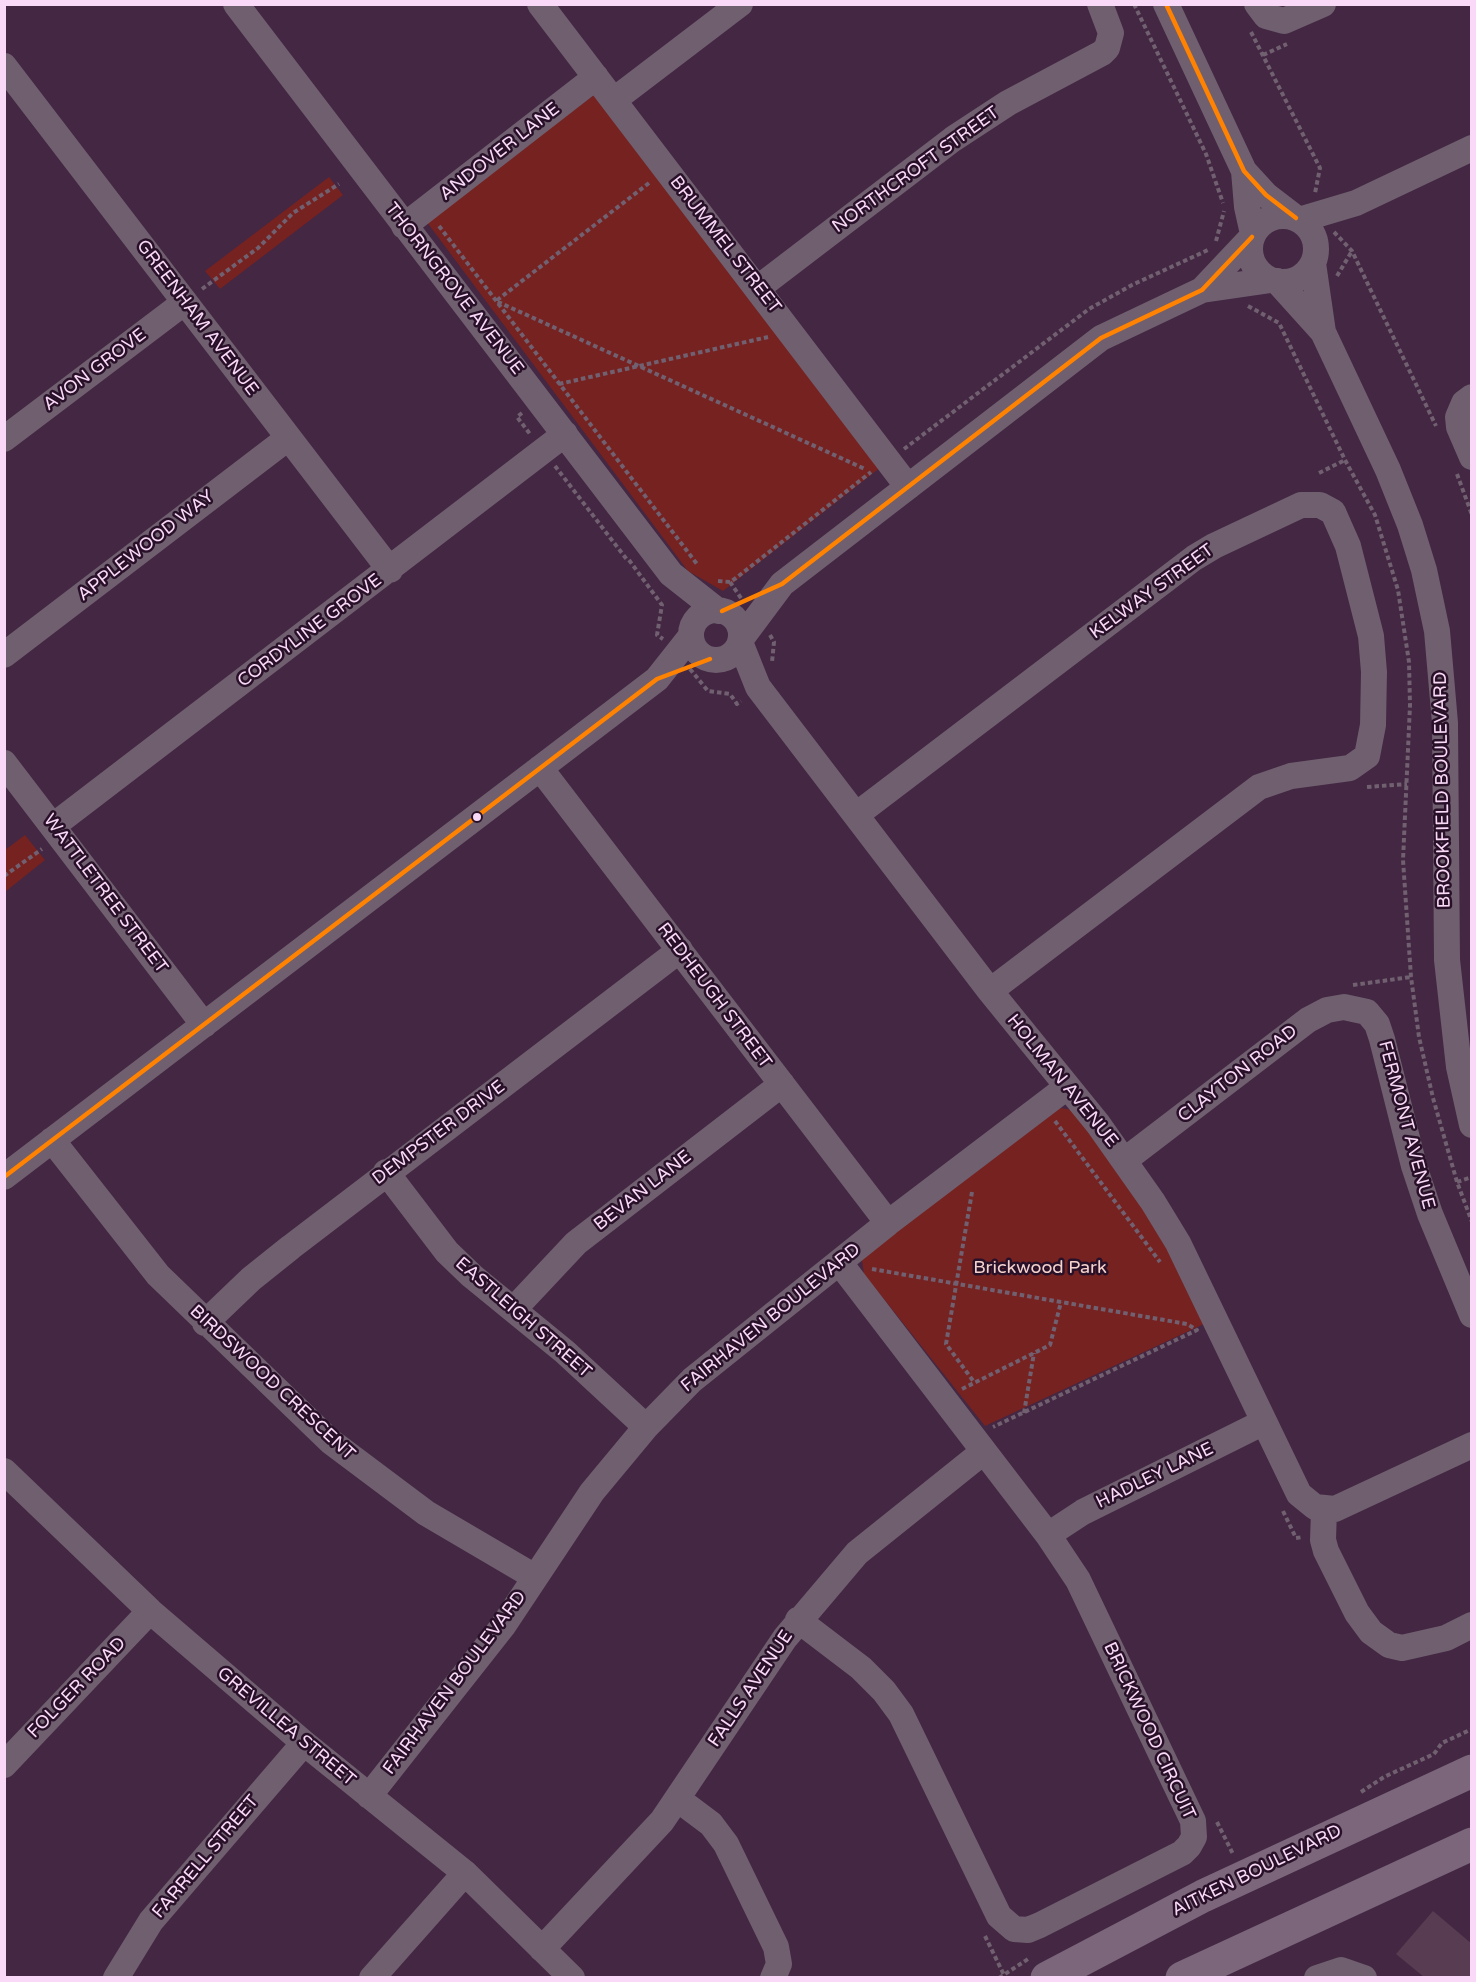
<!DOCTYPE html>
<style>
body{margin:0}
#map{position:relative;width:1476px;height:1982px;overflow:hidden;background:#432743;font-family:"Varela Round",sans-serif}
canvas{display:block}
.frame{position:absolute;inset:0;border:6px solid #f9d9f7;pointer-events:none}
</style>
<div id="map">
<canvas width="1476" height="1982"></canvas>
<div class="frame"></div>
</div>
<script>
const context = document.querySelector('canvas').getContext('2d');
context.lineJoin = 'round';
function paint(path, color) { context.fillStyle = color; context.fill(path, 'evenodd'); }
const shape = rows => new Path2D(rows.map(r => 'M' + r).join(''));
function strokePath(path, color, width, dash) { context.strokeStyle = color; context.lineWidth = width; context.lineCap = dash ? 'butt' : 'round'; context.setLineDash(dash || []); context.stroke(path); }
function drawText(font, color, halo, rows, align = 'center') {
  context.font = font + ' "Varela Round",sans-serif'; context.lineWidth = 5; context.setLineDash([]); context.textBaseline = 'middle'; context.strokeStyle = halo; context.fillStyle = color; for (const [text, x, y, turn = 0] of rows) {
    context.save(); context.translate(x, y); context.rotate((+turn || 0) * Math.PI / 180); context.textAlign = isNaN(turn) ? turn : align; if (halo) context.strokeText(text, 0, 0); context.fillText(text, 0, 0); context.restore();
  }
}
const green = shape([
 [594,95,881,467,723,591,688,571,426,221],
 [329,177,343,195,220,289,205,271],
 [25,835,45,860,5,892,5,850],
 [1052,1107,1074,1110,1152,1217,1206,1323,985,1426,864,1274,861,1253]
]);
const building = shape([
 [1433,1911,1472,1944,1472,1977,1424,1977,1396,1954]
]);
const path = shape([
 [1134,4,1206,154,1223,203],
 [1251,32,1320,168,1315,193],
 [1263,55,1287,44],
 [649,183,496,301,865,469],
 [439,226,697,564],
 [1334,232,1352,251,1436,426],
 [1216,241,1224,211],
 [1337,276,1352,251],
 [202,289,258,248,293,213,339,184],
 [1248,306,1279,323,1345,460,1375,515,1398,590,1409,662,1410,705,1403,860,1411,977,1419,1037,1433,1098,1457,1182,1472,1222],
 [559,384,768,337],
 [522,413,517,417,530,434],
 [904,449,1089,309,1132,285,1208,250],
 [555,466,628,561],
 [1319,473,1345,460],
 [1457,474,1472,515],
 [629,560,662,605,657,635,663,639],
 [718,581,730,582,736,578,871,472],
 [730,582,743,601],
 [770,635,774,642,772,662],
 [690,669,708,691,730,694,737,704,741,701],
 [1367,787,1407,784],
 [4,876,42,849],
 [1353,985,1411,977],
 [1055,1121,1160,1262],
 [1457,1182,1472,1177],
 [972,1192,946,1344,974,1382],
 [872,1269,1187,1324,1197,1330,993,1427],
 [962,1389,1050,1345,1061,1302],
 [1024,1413,1034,1353],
 [1283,1511,1296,1538,1303,1537],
 [1361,1792,1384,1777,1434,1754,1442,1743,1472,1729],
 [1217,1822,1233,1854],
 [985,1936,1004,1975],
 [999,1978,1028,1959]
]);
const minor = shape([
 [236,4,671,574,718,611],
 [540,4,908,487],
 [1166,4,1244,171,1266,195,1296,218],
 [1257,4,1266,16,1284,21,1323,4],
 [4,66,390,570],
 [614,100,740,4],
 [1244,171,1247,207,1253,234],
 '1250 249a33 33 0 1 1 66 0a33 33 0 1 1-66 0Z',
 [1299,220,1356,203,1472,148],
 [404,226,596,77],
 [1313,263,1323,332,1388,470,1410,525,1424,570,1437,631,1445,723,1447,960,1459,1067,1472,1125],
 [1277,281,1323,332],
 [758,288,953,139,1008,103,1102,53,1107,48,1111,33,1100,4],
 [1202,290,1252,237],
 [1472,397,1464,403,1458,417,1459,427,1472,457],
 [4,439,185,302],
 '691 635a25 25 0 1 1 50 0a25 25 0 1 1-50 0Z',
 [741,639,782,584,1101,338,1202,290,1271,280],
 [740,642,758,687,990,991,1098,1124,1153,1202,1178,1243,1299,1494,1315,1507,1335,1509,1472,1445],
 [4,655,288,438],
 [4,763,204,1025],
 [540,768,888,1223],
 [856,815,1194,558,1214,546,1301,505,1320,505,1333,512,1348,546,1371,636,1374,672,1373,725,1367,756,1350,768,1291,776,1259,787,990,991],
 [53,826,565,434],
 [52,1140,158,1275,330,1441,426,1513,535,1577],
 [1125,1160,1308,1020,1327,1010,1344,1007,1367,1012,1377,1024,1382,1039,1414,1166,1430,1214,1472,1315],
 [386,1172,447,1252,472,1276,565,1352,646,1427],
 [4,1177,657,679,691,636],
 [514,1309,576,1243,782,1084],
 [205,1323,251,1279,291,1247,680,950],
 [4,1471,150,1611,304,1743,465,1873,572,1978],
 [1324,1509,1323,1540,1326,1551,1357,1613,1371,1632,1389,1645,1402,1648,1446,1638,1472,1625],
 [1048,1535,1083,1512,1264,1422],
 [798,1620,861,1668,884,1691,901,1714,999,1916,1014,1929,1028,1930,1040,1925,1182,1853,1189,1846,1194,1837,1193,1821,1078,1580,1048,1535,839,1262],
 [4,1765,150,1611],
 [369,1796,503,1626,592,1492,646,1427,692,1380,888,1223,1067,1087],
 [679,1800,711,1824,726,1844,776,1947,779,1964,773,1978],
 [542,1949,662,1821,785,1638,857,1553,983,1452],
 [116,1978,151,1921,304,1743],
 [372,1978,465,1873],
 [1317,1978,1341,1970,1364,1978]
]);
const major = shape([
 [1047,1978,1203,1896,1472,1771],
 [1182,1978,1472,1844]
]);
const bus1 = shape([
 [1166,4,1244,171,1266,195,1296,218],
 [722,611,782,584,1101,338,1202,290,1252,237],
 [4,1177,657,679,710,659]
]);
const markers = [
 [477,817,5,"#f9d9f7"]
];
const streetNames = [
 ["ANDOVER LANE",500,152,-38],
 ["NORTHCROFT STREET",916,170,-36],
 ["BRUMMEL STREET",725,245,52],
 ["THORNGROVE AVENUE",454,289,52],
 ["GREENHAM AVENUE",197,318,53],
 ["AVON GROVE",95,370,-37],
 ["APPLEWOOD WAY",146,546,-38],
 ["KELWAY STREET",1152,592,-36],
 ["CORDYLINE GROVE",310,631,-37],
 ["BROOKFIELD BOULEVARD",1443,790,-91],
 ["WATTLETREE STREET",105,894,53],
 ["REDHEUGH STREET",714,996,53],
 ["CLAYTON ROAD",1238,1074,-38],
 ["HOLMAN AVENUE",1062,1081,51],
 ["FERMONT AVENUE",1406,1125,75],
 ["DEMPSTER DRIVE",439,1133,-37],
 ["BEVAN LANE",643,1191,-38],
 ["EASTLEIGH STREET",523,1318,41],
 ["FAIRHAVEN BOULEVARD",771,1318,-39],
 ["BIRDSWOOD CRESCENT",272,1383,43],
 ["HADLEY LANE",1155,1476,-26],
 ["FAIRHAVEN BOULEVARD",455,1683,-53],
 ["FOLGER ROAD",77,1688,-46],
 ["FALLS AVENUE",751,1689,-56],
 ["GREVILLEA STREET",286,1727,40],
 ["BRICKWOOD CIRCUIT",1149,1731,65],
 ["FARRELL STREET",206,1857,-50],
 ["AITKEN BOULEVARD",1257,1871,-26]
];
const parkNames = [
 ["Brickwood Park",1040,1268]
];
paint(green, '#762221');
paint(building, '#583d52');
strokePath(path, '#706070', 4, [4.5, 3]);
strokePath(minor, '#6f5f6f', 26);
strokePath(major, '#7b667b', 33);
strokePath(bus1, '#ff8200', 4.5);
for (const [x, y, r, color] of markers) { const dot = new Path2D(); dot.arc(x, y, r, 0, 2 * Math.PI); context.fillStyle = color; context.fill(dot); strokePath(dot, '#281128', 2); }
drawText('18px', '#f9d9f7', '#281128', streetNames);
drawText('18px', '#f5d2cd', '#281128', parkNames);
</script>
